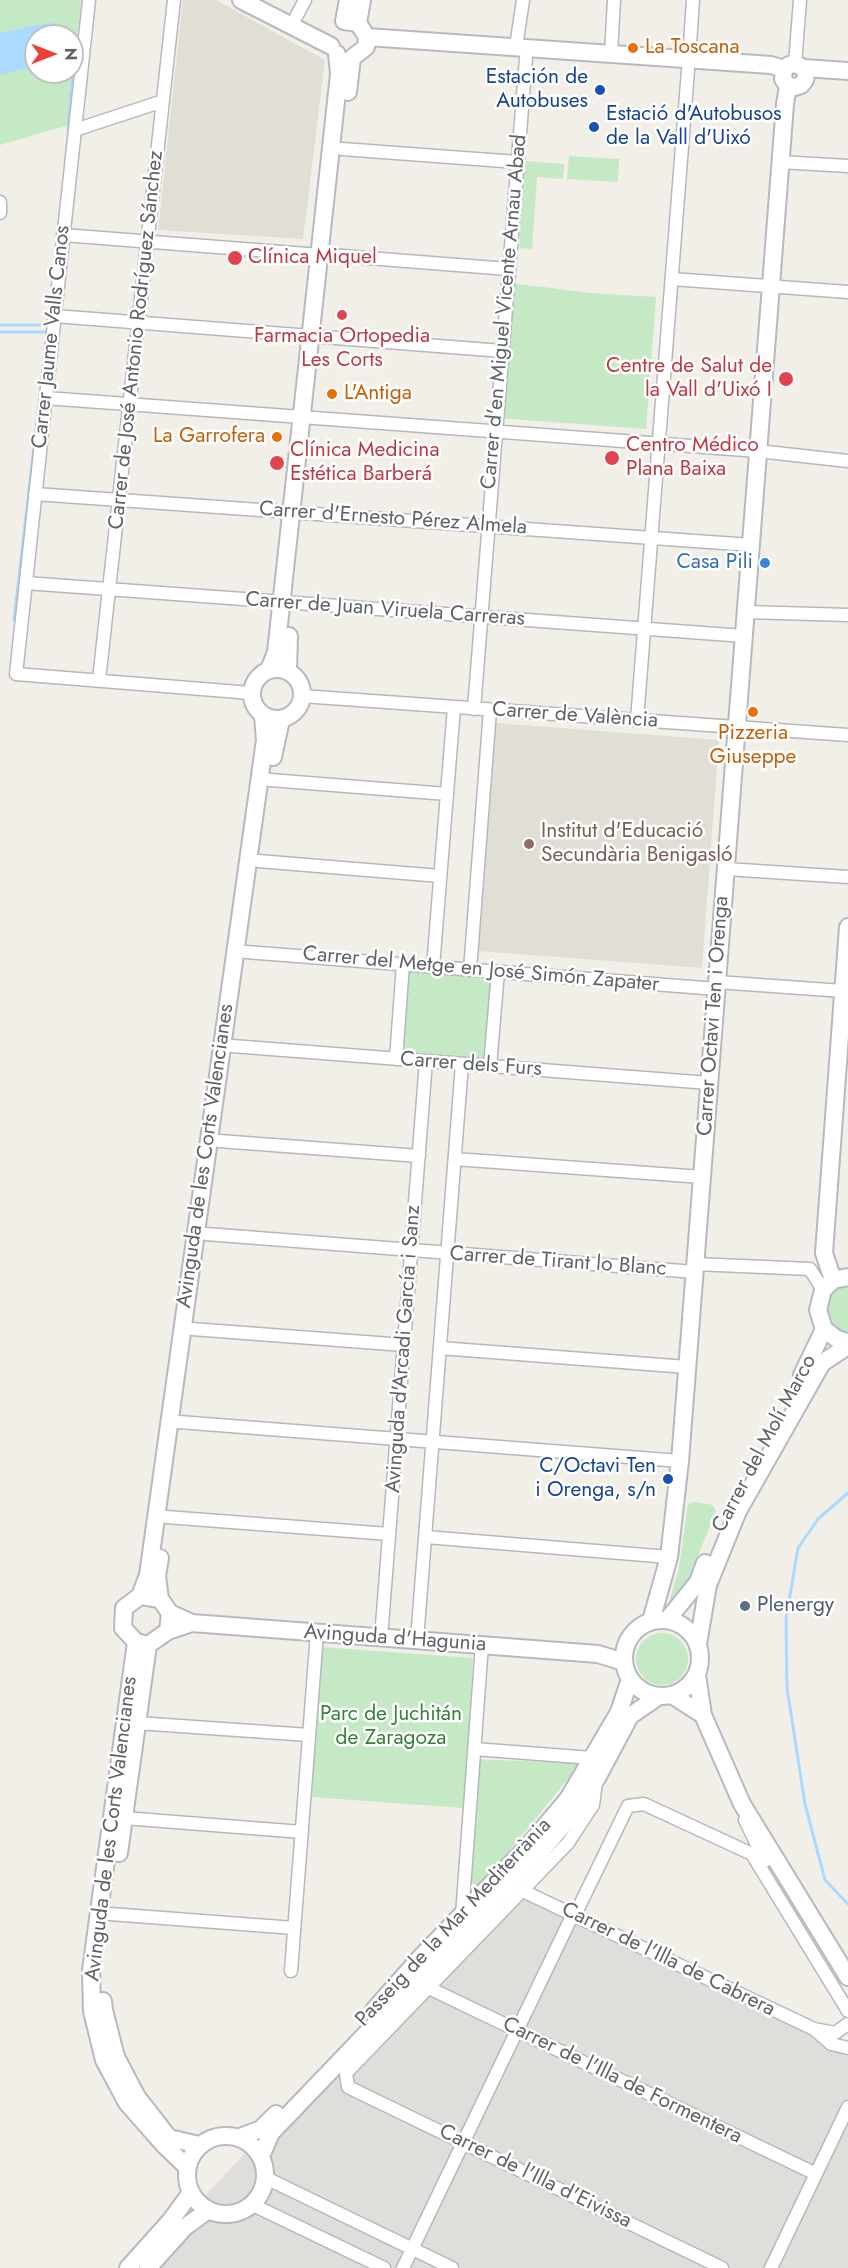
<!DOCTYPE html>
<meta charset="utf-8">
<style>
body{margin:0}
#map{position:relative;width:848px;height:2268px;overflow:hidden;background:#f1efe8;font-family:Jost,sans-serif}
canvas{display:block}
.north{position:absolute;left:24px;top:24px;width:60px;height:60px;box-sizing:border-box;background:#fff;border:2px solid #bfc1c3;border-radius:50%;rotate:90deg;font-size:16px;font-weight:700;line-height:24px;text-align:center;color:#5f6368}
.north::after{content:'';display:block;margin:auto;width:21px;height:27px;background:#ea4335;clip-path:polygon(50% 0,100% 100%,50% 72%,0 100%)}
</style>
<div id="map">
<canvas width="848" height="2268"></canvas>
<div class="north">N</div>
</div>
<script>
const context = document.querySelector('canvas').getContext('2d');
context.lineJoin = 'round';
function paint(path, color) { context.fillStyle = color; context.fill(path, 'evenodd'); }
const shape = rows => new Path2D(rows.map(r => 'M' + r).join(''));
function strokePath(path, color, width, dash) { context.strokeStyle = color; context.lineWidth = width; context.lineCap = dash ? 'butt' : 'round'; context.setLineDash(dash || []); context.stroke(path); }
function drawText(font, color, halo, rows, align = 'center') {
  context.font = font + ' Jost,sans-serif'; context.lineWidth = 5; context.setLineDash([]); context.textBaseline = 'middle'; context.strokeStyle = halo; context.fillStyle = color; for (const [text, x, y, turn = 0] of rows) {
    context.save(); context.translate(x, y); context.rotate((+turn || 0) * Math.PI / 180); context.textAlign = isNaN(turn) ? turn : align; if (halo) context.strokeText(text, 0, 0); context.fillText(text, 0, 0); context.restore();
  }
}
const industrial = shape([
 [508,1874,848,2052,848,2268,137,2268]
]);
const education = shape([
 [183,0,216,0,325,60,303,239,158,230],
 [495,723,719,740,702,968,478,951]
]);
const green = shape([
 [0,0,81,0,68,125,0,145],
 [36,36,72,36,72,72,36,72],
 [569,156,619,159,618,182,567,179],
 [525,161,564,164,563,179,537,177,532,249,519,248],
 [510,283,591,293,656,297,646,429,499,418],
 [409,971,492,977,485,1059,403,1052],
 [848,1283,848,1335,839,1333,827,1321,825,1304,833,1290],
 [695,1502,713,1505,716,1511,690,1575,682,1591,669,1603,679,1568,688,1504],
 '636 1659a26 26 0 1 1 52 0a26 26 0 1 1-52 0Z',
 [321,1647,473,1658,467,1759,581,1763,468,1901,477,1809,311,1797]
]);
const water = shape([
 [53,22,57,36,36,36,36,66,0,75,0,33]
]);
const stream = shape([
 [69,135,68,125,74,61,72,60],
 [0,325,49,325],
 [0,332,48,332],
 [14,620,40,395],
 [848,1493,818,1519,798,1548,786,1619,787,1688,805,1804,825,1880,848,1904]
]);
const street = shape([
 [89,0,16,674,251,693],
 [296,17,305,0],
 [516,47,523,0],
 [611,54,614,0],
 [689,59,693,0],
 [795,64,800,0],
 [75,130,163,101],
 [342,149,517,162],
 [780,162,848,166],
 [0,202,0,213],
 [63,235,320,255],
 [330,255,508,269],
 [672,279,848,292],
 [55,316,502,351],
 [46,398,758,451,848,461],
 [35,494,751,545],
 [26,583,744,636],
 [746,612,848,615],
 [99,680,174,0],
 [302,696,848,735],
 [474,709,526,58],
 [637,720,688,70],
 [270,780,447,794],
 [258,861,440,876],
 [726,869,848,877],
 [246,952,717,989],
 [433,967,454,707],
 [470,970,490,710],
 [717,982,843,991],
 [232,1046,709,1083],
 [396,1059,403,964],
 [490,1066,498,972],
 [219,1141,419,1156],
 [455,1159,702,1177],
 [206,1234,695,1272],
 [695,1264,810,1269],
 [810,1269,823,1290],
 [192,1329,404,1345],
 [440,1348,687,1367],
 [179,1422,680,1461],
 [166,1517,389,1534],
 [426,1537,669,1557],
 [381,1638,426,1061],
 [417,1640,462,1064],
 [137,1723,309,1735],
 [474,1749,592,1758],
 [596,1782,593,1805,568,1843,346,2073,348,2087,722,2268],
 [124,1818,302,1832],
 [745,1820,765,1861],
 [523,1891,814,2029],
 [110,1914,294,1928],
 [462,1915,482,1645],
 [575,1915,628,1806,644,1804,752,1854,848,2011],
 [291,1971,317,1633],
 [429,1988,816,2174],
 [848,2024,835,2033,814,2029,831,2044,848,2048],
 [266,2178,452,2268],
 [253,2205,384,2268],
 [403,2268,573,1914],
 [771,2268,848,2107]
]);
const secondary = shape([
 [241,0,331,46],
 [344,21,358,23,367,37,366,47,352,58],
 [344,21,348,0],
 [358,23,362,0],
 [367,37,771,65,784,69],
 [804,68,806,74,805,80,801,85,795,87,788,86,783,79,784,69,789,65,795,64,804,68,848,71],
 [348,92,352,58],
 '252 694a25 25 0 1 1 50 0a25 25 0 1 1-50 0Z',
 [269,670,276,652,339,74,337,54],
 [288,671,289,636],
 [273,757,281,720],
 [848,1277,833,1280,823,1290,818,1310,824,1329,837,1339,848,1342],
 [833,1280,824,1253,848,927],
 [802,1375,824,1329],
 [160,1558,157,1576,160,1599],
 [140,1596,148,1575,265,740,263,716],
 [170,1613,192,1623,598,1654,624,1662],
 [668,1619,698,1582,705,1563],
 '624 1658a38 38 0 1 1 76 0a38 38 0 1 1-76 0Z',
 [651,1621,669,1557,680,1461,785,104,788,86],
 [168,1631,170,1613,160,1599,140,1596,124,1608,123,1628,136,1642,148,1645,168,1631,192,1623],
 [136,1642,91,1970,92,2011,104,2060,127,2103,164,2145,186,2166],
 [698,1644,708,1585,738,1511,822,1363,848,1346],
 [697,1675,703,1715,742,1804,848,1977],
 [672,1695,703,1715],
 [119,1853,148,1645],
 [103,2001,104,2010,116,2057,137,2097,169,2138,199,2145],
 [374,2010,420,1958,529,1845,568,1799,619,1712,630,1679],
 '187 2175a39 39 0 1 1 78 0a39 39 0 1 1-78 0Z',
 [240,2137,261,2129,276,2114],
 [261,2156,271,2133,541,1851,575,1811,597,1778,630,1716,659,1696],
 [128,2268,171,2220,190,2194],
 [148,2268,185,2227,207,2211]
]);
const markers = [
 [633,48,6,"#e8710a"],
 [600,90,6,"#1a4fb4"],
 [594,127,6,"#1a4fb4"],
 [235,258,8,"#e0444e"],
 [342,315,6,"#e0444e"],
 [786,379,8,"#e0444e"],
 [332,394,6,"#e8710a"],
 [277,437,6,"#e8710a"],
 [612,458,8,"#e0444e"],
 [277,463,8,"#e0444e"],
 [765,563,6,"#3f7fe0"],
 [753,712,6,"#e8710a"],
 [529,844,6,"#8d6e63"],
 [668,1479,6,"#1a4fb4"],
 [745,1606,6,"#5c6f8a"]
];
const foodNames = [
 ["La Toscana",645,48],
 ["L'Antiga",344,394],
 ["La Garrofera",265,437,"right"],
 ["Pizzeria",753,734,"center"],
 ["Giuseppe",753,758,"center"]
];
const transitNames = [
 ["Estación de",588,78],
 ["Autobuses",588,102],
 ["Estació d'Autobusos",606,115,"left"],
 ["de la Vall d'Uixó",606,139,"left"],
 ["C/Octavi Ten",656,1467],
 ["i Orenga, s/n",656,1491]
];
const healthNames = [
 ["Clínica Miquel",248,258],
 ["Farmacia Ortopedia",342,337,"center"],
 ["Les Corts",342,361,"center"],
 ["Centre de Salut de",772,367,"right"],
 ["la Vall d'Uixó I",772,391,"right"],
 ["Centro Médico",626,446],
 ["Plana Baixa",626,470],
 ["Clínica Medicina",290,451],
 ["Estética Barberá",290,475]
];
const streetNames = [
 ["Carrer d'en Miguel Vicente Arnau Abad",505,312,-85],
 ["Carrer Jaume Valls Canos",52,337,-84],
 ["Carrer de José Antonio Rodríguez Sánchez",137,340,-84],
 ["Carrer d'Ernesto Pérez Almela",393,519,4],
 ["Carrer de Juan Viruela Carreras",385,610,4],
 ["Carrer de València",575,716,4],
 ["Carrer del Metge en José Simón Zapater",481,970,5],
 ["Carrer Octavi Ten i Orenga",714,1016,-86],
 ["Carrer dels Furs",471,1065,4],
 ["Avinguda de les Corts Valencianes",206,1156,-82],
 ["Carrer de Tirant lo Blanc",558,1262,4],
 ["Avinguda d'Arcadi García i Sanz",404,1349,-86],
 ["Carrer del Molí Marco",765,1444,-62],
 ["Avinguda d'Hagunia",395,1639,4],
 ["Avinguda de les Corts Valencianes",112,1829,-83],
 ["Passeig de la Mar Mediterrània",454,1923,-47],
 ["Carrer de l'Illa de Cabrera",668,1960,26],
 ["Carrer de l'Illa de Formentera",622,2081,26],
 ["Carrer de l'Illa d'Eivissa",535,2177,26]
];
const shopNames = [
 ["Casa Pili",753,563]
];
const educationNames = [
 ["Institut d'Educació",541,832],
 ["Secundària Benigasló",541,856]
];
const serviceNames = [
 ["Plenergy",757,1606]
];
const parkNames = [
 ["Parc de Juchitán",391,1715],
 ["de Zaragoza",391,1739]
];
paint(industrial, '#e0deda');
paint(education, '#e1ded6');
paint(green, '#c5e8c5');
paint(water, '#aadaff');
strokePath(stream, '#aadaff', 3);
strokePath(street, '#b5b8bc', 15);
strokePath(secondary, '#b6babf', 20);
strokePath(street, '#fff', 12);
strokePath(secondary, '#fff', 16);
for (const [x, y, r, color] of markers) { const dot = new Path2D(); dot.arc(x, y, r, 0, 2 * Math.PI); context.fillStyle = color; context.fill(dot); strokePath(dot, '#fff', 2); }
drawText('21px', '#c56008', '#fff', foodNames, 'left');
drawText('21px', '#164399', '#fff', transitNames, 'right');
drawText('21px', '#be3a42', '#fff', healthNames, 'left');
drawText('21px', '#5f6368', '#fff', streetNames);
drawText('21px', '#366cbe', '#fff', shopNames, 'right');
drawText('21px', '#785e54', '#fff', educationNames, 'left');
drawText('21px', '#4e5e75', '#fff', serviceNames, 'left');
drawText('21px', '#348238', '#fff', parkNames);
</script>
